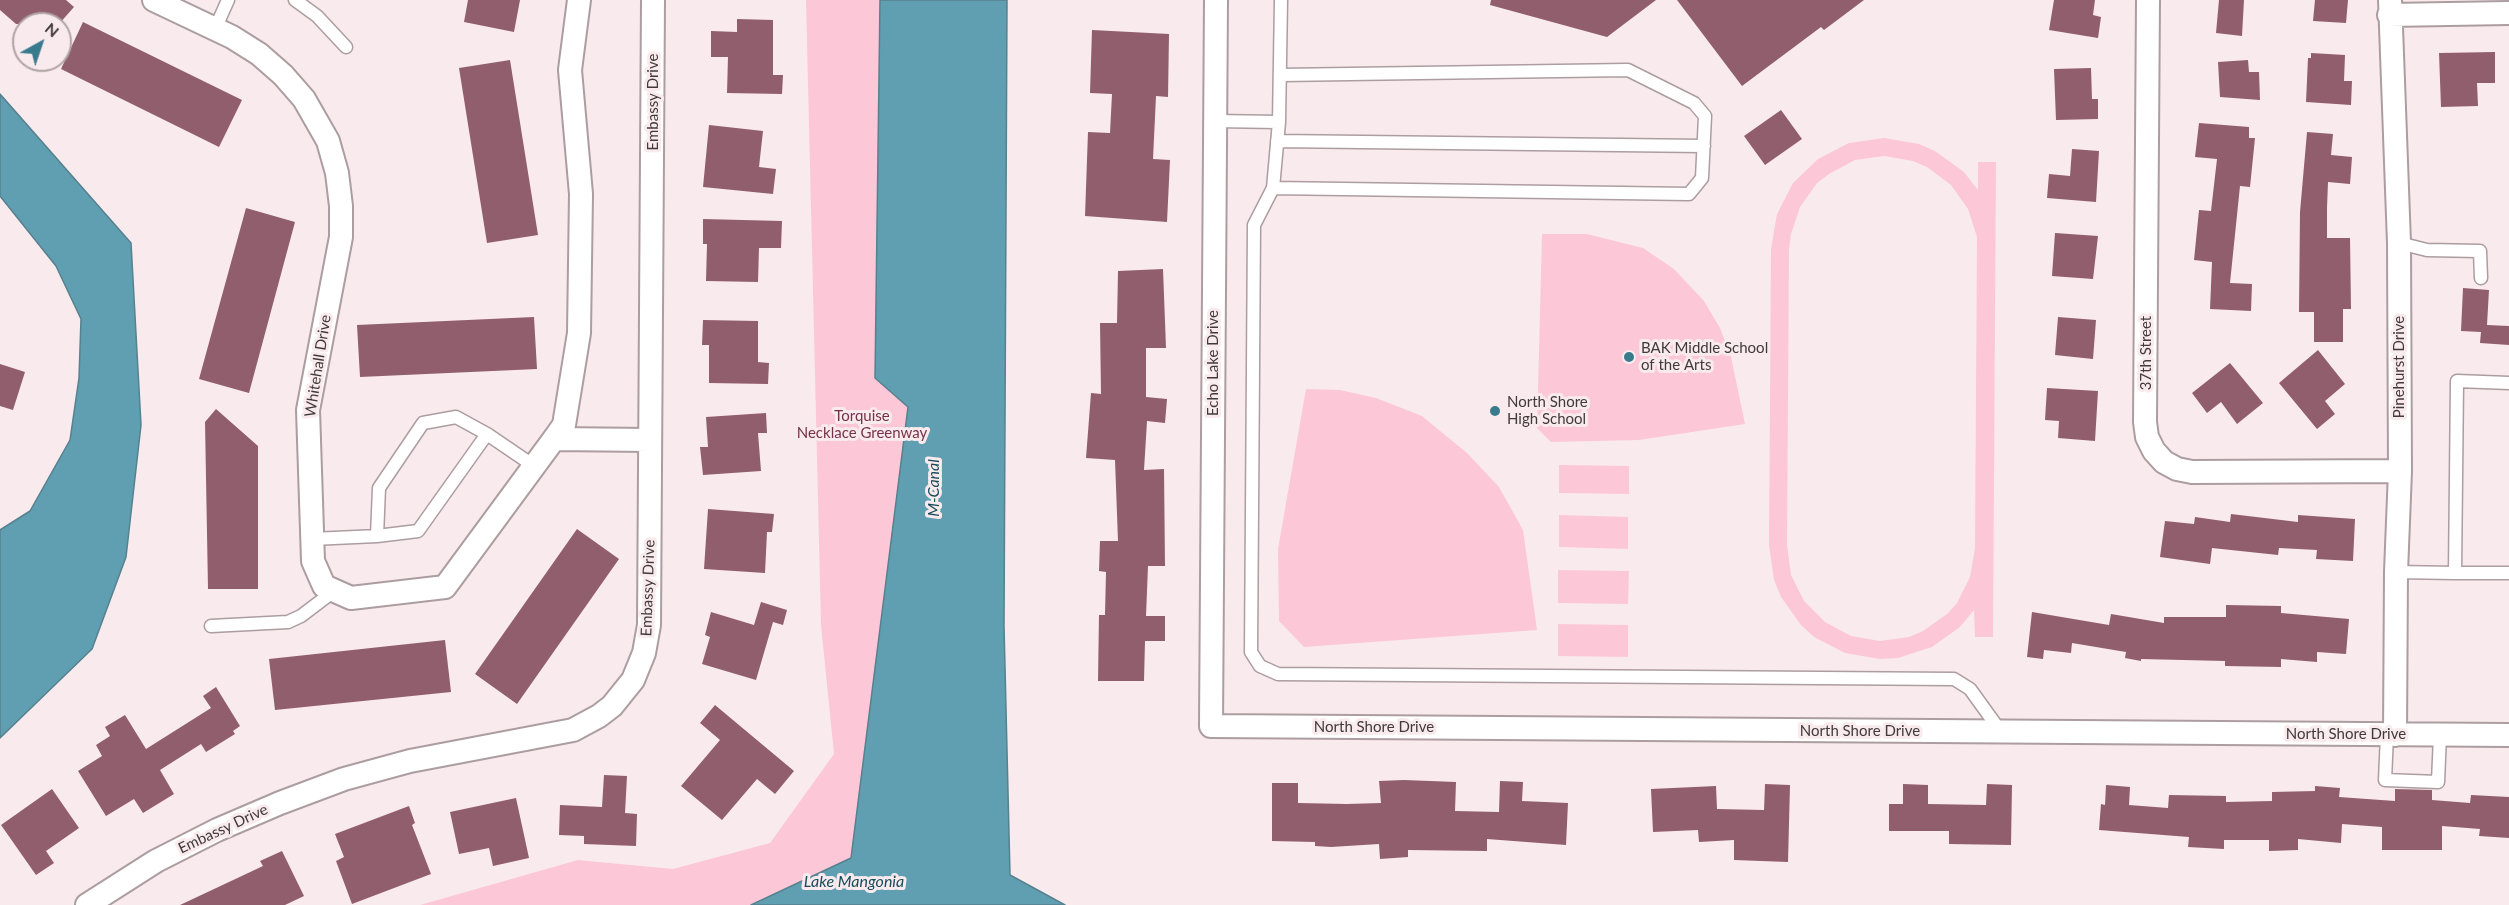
<!DOCTYPE html>
<style>
body{margin:0}
#map{position:relative;width:2509px;height:905px;overflow:hidden;background:#f9eaee;font-family:Lato,sans-serif}
canvas{display:block}
.north{position:absolute;left:12px;top:12px;width:60px;height:60px;box-sizing:border-box;background:#f9eaee;border:2px solid #afa4a7;border-radius:50%;rotate:40deg;font-size:16px;font-weight:700;line-height:24px;text-align:center;color:#403a3c}
.north::after{content:'';display:block;margin:auto;width:21px;height:27px;background:#397b8d;clip-path:polygon(50% 0,100% 100%,50% 72%,0 100%)}
</style>
<div id="map">
<canvas width="2509" height="905"></canvas>
<div class="north">N</div>
</div>
<script>
const context = document.querySelector('canvas').getContext('2d');
context.lineJoin = 'round';
function paint(path, color) { context.fillStyle = color; context.fill(path, 'evenodd'); }
const shape = rows => new Path2D(rows.map(r => 'M' + r).join(''));
function strokePath(path, color, width, dash) { context.strokeStyle = color; context.lineWidth = width; context.lineCap = dash ? 'butt' : 'round'; context.setLineDash(dash || []); context.stroke(path); }
function drawText(font, color, halo, rows, align = 'center') {
  context.font = font + ' Lato,sans-serif'; context.lineWidth = 6; context.setLineDash([]); context.textBaseline = 'middle'; context.strokeStyle = halo; context.fillStyle = color; for (const [text, x, y, turn = 0] of rows) {
    context.save(); context.translate(x, y); context.rotate((+turn || 0) * Math.PI / 180); context.textAlign = isNaN(turn) ? turn : align; if (halo) context.strokeText(text, 0, 0); context.fillText(text, 0, 0); context.restore();
  }
}
const green = shape([
 [806,0,880,0,875,378,909,407,851,858,751,905,420,905,578,860,673,869,770,843,834,754,821,625],
 [1884,138,1919,144,1935,151,1964,172,1978,190,1978,162,1996,162,1993,637,1975,637,1974,610,1960,627,1932,647,1898,658,1880,659,1845,653,1814,637,1801,625,1781,597,1774,580,1769,545,1771,249,1777,214,1793,183,1818,159,1849,143],
 [1884,156,1913,161,1927,167,1951,185,1968,209,1977,237,1975,548,1970,577,1957,603,1947,614,1923,631,1909,637,1880,641,1851,636,1825,622,1804,601,1791,575,1787,545,1789,249,1791,234,1800,207,1817,183,1829,174,1855,160],
 [1542,234,1587,234,1643,248,1674,269,1704,301,1720,328,1731,357,1745,424,1639,440,1551,442,1537,428],
 [1306,389,1340,390,1376,398,1422,416,1467,453,1499,487,1523,530,1537,630,1304,647,1279,621,1278,549],
 [1559,465,1629,466,1629,494,1559,493],
 [1559,515,1628,517,1628,549,1559,547],
 [1558,570,1629,571,1628,604,1558,603],
 [1558,624,1628,625,1628,657,1558,656]
]);
const water = shape([
 [880,0,1007,0,1004,626,1010,875,1065,905,751,905,851,858,908,407,875,378,880,0],
 [0,94,131,243,141,425,126,557,92,649,0,738,0,530,30,511,70,440,79,378,81,319,56,266,0,196,0,94]
]);
const building = shape([
 [0,0,66,0,74,7,59,24,16,24,0,10],
 [468,0,520,0,514,32,464,22],
 [1491,0,1656,0,1607,37,1490,5],
 [1677,0,1864,0,1824,30,1821,27,1742,86],
 [2054,0,2095,0,2093,15,2101,17,2098,38,2049,30],
 [2219,0,2244,0,2242,36,2216,33],
 [2315,0,2348,0,2346,23,2313,21],
 [737,19,773,20,773,75,783,75,782,94,727,93,728,57,711,57,711,31,737,32],
 [83,22,242,100,219,147,61,69],
 [1092,30,1169,34,1168,97,1156,96,1153,159,1170,160,1167,222,1085,216,1088,132,1110,133,1112,94,1090,93],
 [2495,52,2495,83,2477,83,2478,106,2441,107,2439,53],
 [2311,53,2345,55,2344,81,2352,81,2351,105,2306,102,2308,58,2311,58],
 [510,60,538,235,487,243,459,68],
 [2248,60,2249,72,2259,72,2260,100,2220,97,2218,62],
 [2091,68,2092,99,2098,99,2098,119,2056,120,2054,69],
 [1781,110,1802,139,1765,165,1744,136],
 [2199,123,2249,127,2249,138,2255,138,2250,187,2240,186,2230,283,2252,284,2251,311,2210,309,2212,262,2194,260,2199,210,2211,211,2217,159,2195,157],
 [709,125,763,131,759,167,776,169,773,194,703,187],
 [2307,132,2333,134,2331,155,2352,157,2350,184,2328,182,2327,208,2327,238,2350,238,2351,309,2343,309,2343,342,2314,342,2314,312,2299,312,2300,212],
 [2072,149,2099,151,2096,202,2047,198,2049,174,2070,176],
 [246,208,295,222,249,393,199,379],
 [703,219,782,221,781,248,759,248,758,282,706,281,707,244,703,244],
 [2055,233,2098,236,2093,279,2052,276],
 [1163,269,1166,348,1146,348,1146,397,1167,399,1165,423,1147,421,1144,470,1164,469,1165,566,1148,566,1146,616,1165,616,1165,641,1145,641,1144,681,1098,681,1099,615,1105,615,1106,572,1099,571,1100,541,1118,541,1115,460,1086,458,1091,393,1101,394,1100,323,1117,323,1118,271],
 [2463,288,2489,290,2487,325,2509,326,2509,345,2480,343,2481,332,2461,331],
 [534,317,537,369,360,377,357,325],
 [2058,317,2096,320,2093,359,2055,355],
 [703,320,758,321,758,362,769,363,768,384,709,383,709,345,702,345],
 [2318,350,2345,384,2325,401,2335,414,2317,429,2279,383],
 [2230,363,2263,403,2237,424,2221,402,2207,413,2192,393],
 [0,364,25,372,13,410,0,406],
 [2047,388,2098,391,2095,441,2058,438,2059,421,2045,420],
 [216,409,258,446,258,589,208,589,205,422],
 [766,413,767,433,758,433,761,471,703,475,700,447,708,447,706,417],
 [708,509,774,514,772,532,767,532,765,573,704,569],
 [2231,514,2298,522,2298,515,2355,519,2353,561,2316,559,2317,550,2279,548,2278,555,2212,548,2210,564,2160,557,2165,521,2194,524,2195,517,2230,522],
 [577,529,619,559,517,704,475,674],
 [761,602,787,610,783,625,773,622,756,680,702,664,710,637,705,635,711,612,754,625],
 [2226,605,2281,606,2281,613,2349,619,2346,654,2317,652,2317,662,2281,659,2281,667,2225,666,2225,661,2141,659,2141,661,2125,658,2126,652,2072,643,2071,653,2044,650,2043,659,2027,657,2032,612,2109,625,2111,614,2164,623,2164,617,2226,617],
 [445,640,451,692,275,710,269,659],
 [216,687,240,726,233,731,235,734,206,752,201,744,160,770,174,794,143,813,134,799,106,816,78,771,102,756,96,745,110,736,105,727,125,715,146,749,211,708,203,696],
 [715,705,794,771,775,794,757,779,722,820,681,786,720,740,700,723],
 [604,775,627,776,625,813,637,814,636,846,584,844,584,836,559,835,560,805,602,807],
 [1404,780,1456,782,1455,811,1499,812,1500,781,1523,782,1522,801,1568,803,1566,845,1487,839,1487,851,1408,850,1408,857,1380,859,1379,844,1331,847,1315,846,1315,842,1272,841,1272,783,1298,783,1298,803,1347,804,1381,803,1379,781],
 [1765,784,1790,785,1788,862,1734,860,1734,840,1699,842,1698,830,1653,832,1651,789,1716,786,1717,809,1764,810],
 [1903,784,1928,785,1928,804,1986,805,1987,784,2012,785,2011,845,1949,844,1949,831,1889,831,1889,804,1903,804],
 [2106,785,2130,787,2129,805,2168,808,2169,795,2226,796,2226,802,2272,801,2272,792,2315,791,2315,786,2340,788,2339,797,2395,801,2395,789,2432,790,2432,800,2470,803,2471,795,2509,797,2509,838,2479,836,2480,829,2442,826,2442,850,2382,850,2382,827,2342,824,2341,843,2298,839,2298,850,2269,851,2269,840,2224,840,2224,849,2188,847,2189,837,2099,830,2101,804,2105,805],
 [52,789,79,828,46,851,54,863,36,875,1,825],
 [516,798,529,858,493,866,489,848,459,854,450,812],
 [409,806,415,823,412,825,431,874,352,904,336,861,344,857,335,834],
 [282,851,304,896,285,905,180,905,263,866,260,861]
]);
const service = shape([
 [295,0,317,16,346,47],
 [215,29,228,0],
 [1280,75,1628,70,1694,103,1705,116,1702,178,1689,194,1273,188,1254,225,1251,652,1260,666,1278,674,1954,679,1970,689,2001,732],
 [1215,121,1279,122,1281,0],
 [1277,141,1704,146],
 [1273,188,1279,122],
 [2399,243,2427,250,2480,251,2481,278],
 [487,434,418,531,377,536,379,488,423,423,456,417,487,434,534,466],
 [312,539,377,536],
 [2396,572,2455,573,2457,381,2509,383],
 [2455,573,2509,573],
 [211,626,288,622,301,616,334,591],
 [2387,735,2385,780,2438,782,2440,735]
]);
const minor = shape([
 [154,0,232,37,259,54,283,75,304,99,328,141,337,173,341,206,341,237,308,410,313,561,324,586,351,598,445,587,554,439,650,440],
 [1216,0,1211,726,2509,735],
 [2148,0,2145,422,2147,437,2154,451,2164,462,2177,469,2192,472,2400,471],
 [2390,0,2399,243,2400,471,2396,572,2395,735],
 [2389,15,2509,13],
 [554,439,564,425,579,333,581,194,570,70,579,0],
 [87,905,156,861,217,830,280,803,344,779,410,761,573,730,599,716,612,706,633,680,644,653,649,625,653,0]
]);
const markers = [
 [1629,357,6,"#397b8d"],
 [1495,411,6,"#397b8d"]
];
const streetNames = [
 ["Embassy Drive",653,102,-90],
 ["37th Street",2146,353,-90],
 ["Echo Lake Drive",1213,363,-90],
 ["Whitehall Drive",318,366,-81],
 ["Pinehurst Drive",2399,367,-90],
 ["Embassy Drive",648,588,-88],
 ["North Shore Drive",1374,727],
 ["North Shore Drive",1860,731],
 ["North Shore Drive",2346,734],
 ["Embassy Drive",223,829,-25]
];
const poiNames = [
 ["BAK Middle School",1641,348],
 ["of the Arts",1641,365],
 ["North Shore",1507,402],
 ["High School",1507,419]
];
const parkNames = [
 ["Torquise",862,416],
 ["Necklace Greenway",862,433]
];
const waterNames = [
 ["M-Canal",934,488,-90],
 ["Lake Mangonia",854,882]
];
paint(green, '#fcc8d7');
paint(water, '#609fb1');
strokePath(water, '#56818e', 1.5);
paint(building, '#915e6d');
strokePath(service, '#ac9da1', 15);
strokePath(minor, '#ac9da1', 26);
strokePath(service, '#fff', 12);
strokePath(minor, '#fff', 22);
for (const [x, y, r, color] of markers) { const dot = new Path2D(); dot.arc(x, y, r, 0, 2 * Math.PI); context.fillStyle = color; context.fill(dot); strokePath(dot, '#f9eaee', 2); }
drawText('15px', '#403a3c', '#f9eaee', streetNames);
drawText('15px', '#403a3c', '#f9eaee', poiNames, 'left');
drawText('15px', '#77324b', '#f9eaee', parkNames);
drawText('italic 16px', '#164c5a', '#f9eaee', waterNames);
</script>
